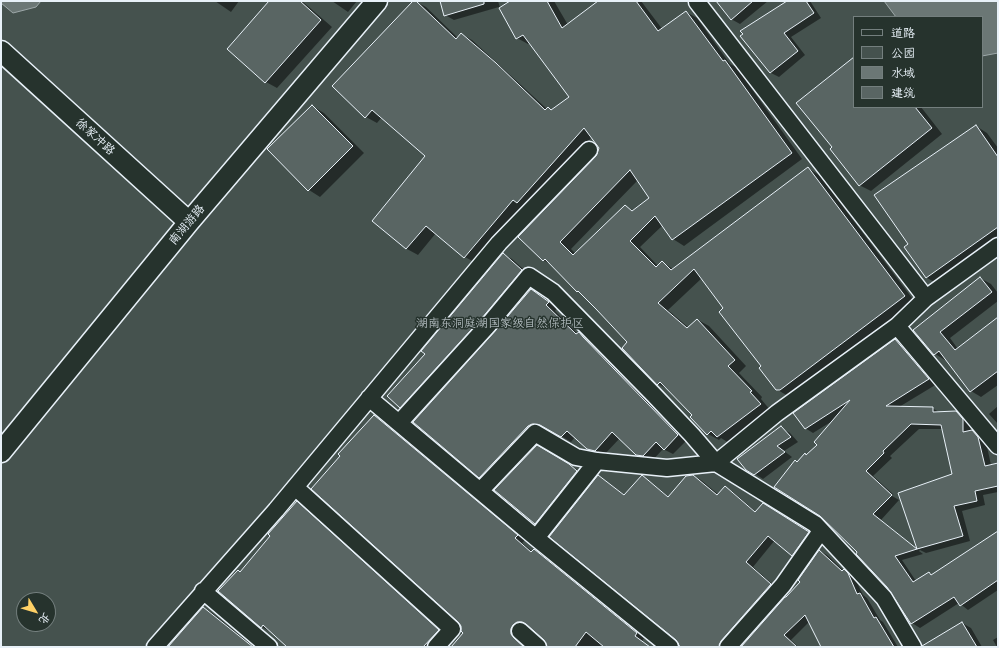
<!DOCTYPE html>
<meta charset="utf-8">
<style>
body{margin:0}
#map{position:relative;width:999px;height:648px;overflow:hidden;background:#2e3b35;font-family:"Patrick Hand","LXGW WenKai TC",sans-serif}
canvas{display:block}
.frame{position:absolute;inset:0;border:2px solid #e8f1f8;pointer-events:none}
.legend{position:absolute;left:853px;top:16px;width:130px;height:92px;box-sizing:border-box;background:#26332d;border:1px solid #747f7e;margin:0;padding:5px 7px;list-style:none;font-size:12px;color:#e8f1f8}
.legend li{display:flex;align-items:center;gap:8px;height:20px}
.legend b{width:20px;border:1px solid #747f7e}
.north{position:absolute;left:16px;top:592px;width:40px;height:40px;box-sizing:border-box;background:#26332d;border:1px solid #747f7e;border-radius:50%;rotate:128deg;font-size:11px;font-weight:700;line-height:16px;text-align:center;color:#e8f1f8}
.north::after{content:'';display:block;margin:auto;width:14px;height:18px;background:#ffd166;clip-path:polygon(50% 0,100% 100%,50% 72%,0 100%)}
</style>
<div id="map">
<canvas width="999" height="648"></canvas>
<div class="frame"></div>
<ul class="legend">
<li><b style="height:5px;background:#26332d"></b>道路</li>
<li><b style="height:11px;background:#45524e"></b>公园</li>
<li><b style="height:11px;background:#6b7775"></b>水域</li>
<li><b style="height:11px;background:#596563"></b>建筑</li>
</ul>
<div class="north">北</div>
</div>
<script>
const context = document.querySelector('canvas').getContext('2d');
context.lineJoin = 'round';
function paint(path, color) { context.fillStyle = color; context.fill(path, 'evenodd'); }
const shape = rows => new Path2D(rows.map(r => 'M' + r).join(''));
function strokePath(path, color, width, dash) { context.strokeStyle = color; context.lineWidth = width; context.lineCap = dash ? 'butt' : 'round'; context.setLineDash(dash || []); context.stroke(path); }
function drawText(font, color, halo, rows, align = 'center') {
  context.font = font + ' "Patrick Hand","LXGW WenKai TC",sans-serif'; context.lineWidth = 3; context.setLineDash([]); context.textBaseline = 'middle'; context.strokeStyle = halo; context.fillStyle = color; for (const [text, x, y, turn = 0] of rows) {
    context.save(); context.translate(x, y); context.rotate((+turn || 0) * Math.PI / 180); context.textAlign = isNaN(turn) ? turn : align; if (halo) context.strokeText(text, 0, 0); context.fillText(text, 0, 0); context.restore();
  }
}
const green = shape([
 [1,1,998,1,998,647,1,647],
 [854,17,982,17,982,107,854,107],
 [24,600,48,600,48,624,24,624]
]);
const water = shape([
 [1,1,41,1,36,7,13,13,1,3,1,1],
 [884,1,998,1,998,53,982,56,982,17,896,17,884,1]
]);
const shadow = shape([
 [215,1,239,1,231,12],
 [271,1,302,1,332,27,277,88,266,82],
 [332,1,357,1,348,12],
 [415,1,426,7,458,38,461,34,472,40,547,109,552,111,571,97,531,43,528,44,517,38,499,7,454,20,445,15,441,1,498,1,500,8,512,1,554,1,568,25,600,1,641,1,663,30,686,12,697,18,730,64,736,67,802,159,684,246,673,239,663,225,640,247,658,266,662,262,673,269,808,168,819,175,915,302,791,396,788,396,776,389,724,308,702,278,668,310,689,328,698,320,709,326,746,366,739,373,762,397,761,399,771,411,729,443,721,438,719,440,708,434,693,415,669,390,658,384,629,342,582,294,577,291,552,265,543,260,597,157,600,148,592,137,528,208,476,263,465,257,436,233,418,255,407,249,373,221,426,156,382,117,377,123,366,117],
 [638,180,651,198,634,211,625,206,576,254,571,249],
 [717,1,768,1,740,24,731,19],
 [789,1,810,1,821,18,791,37,805,55,779,77,771,73,742,36],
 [854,58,854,107,921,107,942,134,871,191,859,185,833,148],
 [312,106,324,113,364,153,320,197,309,190],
 [976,126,987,133,998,148,998,241,938,284,927,278,906,247,909,245],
 [503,254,512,259,530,275,409,412,400,407,426,354],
 [980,278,991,284,998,293,998,301,950,338,958,349,998,318,998,385,981,397,971,391,946,359,945,360,935,354,914,330],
 [531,290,557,308,555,311,578,334,588,338,592,343,687,440,673,454,663,449,652,461,646,460,637,455,620,438,604,455,597,454,587,449,575,437,571,442,550,429,541,429,489,482,480,477,414,422,497,331],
 [895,340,904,345,937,384,899,407,932,408,941,413,956,412,964,416,970,424,971,431,980,436,986,442,991,465,998,464,998,492,983,495,985,505,962,511,970,541,926,553,920,550,919,551,923,554,902,560,916,581,929,573,933,575,998,532,998,590,968,610,959,603,920,628,912,623,888,586,859,552,797,463,805,454,807,455,819,446,834,420,813,433,805,428],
 [919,429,943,429,954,475,899,494,918,550,881,520,899,500,887,493,888,492,894,495,873,476,892,458,890,456],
 [998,406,998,424,989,414],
 [374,416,382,420,525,540,522,543,533,552,534,550,542,554,644,638,642,641,650,647,548,647,545,639,528,626,524,626,518,639,525,647,453,647,465,633],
 [781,428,790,433,798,442,784,451,792,457,763,479,747,469],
 [537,446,576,469,583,476,542,527,535,523],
 [599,476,625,495,642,476,649,481,669,497,693,476,701,480,719,495,725,488,733,492,756,512,770,508,816,536,799,560,792,555,775,540,753,567,778,589,727,647,685,647],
 [297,502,304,507,445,634,434,647,289,647,270,630,269,631,262,627,240,573],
 [820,551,827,555,844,571,851,574,855,579,863,595,867,598,880,620,883,622,898,647,823,647,810,621,791,640,798,647,742,647,802,582],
 [203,608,211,612,254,647,169,647],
 [962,623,971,628,982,647,930,647],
 [998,637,998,647,997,647,993,640]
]);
const building = shape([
 [269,1,300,1,321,20,265,83,227,49,269,1],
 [413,1,416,1,456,39,461,33,496,63,545,110,548,107,551,110,569,97,523,35,516,39,499,8,510,1,547,1,562,28,598,1,636,1,658,31,686,11,723,61,725,60,792,153,672,240,655,216,630,241,656,267,662,261,671,270,808,167,905,296,780,390,776,390,759,368,761,366,719,312,723,308,694,269,658,303,687,328,697,319,735,360,728,366,752,391,750,392,761,404,717,437,711,431,707,435,690,417,692,415,660,382,657,385,622,348,627,342,596,309,578,291,577,292,545,259,543,261,518,237,596,156,599,148,584,128,517,203,513,200,464,258,426,226,406,249,372,221,425,156,372,110,365,118,332,86,413,1],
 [630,170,649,198,632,211,625,205,573,255,560,242,630,170],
 [440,1,484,1,484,4,444,16,440,1],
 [716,1,753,1,731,20,716,1],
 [787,1,806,1,814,13,784,33,798,51,770,73,740,36,743,34,740,31,787,1],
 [854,57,854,107,915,107,932,128,859,186,830,149,832,147,796,103,854,57],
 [312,105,353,146,308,191,267,149,312,105],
 [976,125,998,157,998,227,926,278,904,247,908,244,874,195,976,125],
 [503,253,522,270,482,318,400,408,387,396,425,354,421,351,503,253],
 [980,277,992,292,940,332,955,350,998,317,998,371,970,392,939,351,934,355,913,330,980,277],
 [531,289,549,302,546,305,576,334,579,332,583,337,678,435,664,450,656,442,643,456,636,455,612,432,595,451,587,449,567,431,561,437,540,425,532,424,528,426,479,478,413,422,496,330,531,289],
 [895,339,929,379,886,406,933,407,933,412,956,411,963,419,963,432,972,430,978,437,985,466,998,463,998,486,975,491,977,501,954,506,963,536,917,549,898,493,952,474,941,425,911,424,883,451,884,453,866,471,892,495,873,514,917,549,895,556,913,582,929,572,931,575,998,531,998,580,960,606,954,597,911,624,887,587,856,554,857,552,820,516,774,487,795,460,797,462,805,453,806,455,817,445,814,442,850,400,805,429,793,413,895,339],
 [374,415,518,535,515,538,531,552,534,549,637,633,635,636,650,647,604,647,586,632,575,647,547,647,544,640,526,624,522,622,517,622,513,625,511,629,511,634,514,638,524,647,451,647,463,633,461,631,461,626,458,622,311,489,340,456,338,454,374,415],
 [781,426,791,437,777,446,785,452,754,475,746,470,737,459,781,426],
 [537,445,569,464,577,471,535,524,494,490,537,445],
 [598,475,624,495,642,475,668,497,686,476,693,475,717,495,725,486,755,512,763,503,809,532,792,556,768,536,746,562,771,584,721,641,719,647,680,647,676,640,549,537,598,475],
 [297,501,439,630,423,647,287,647,263,625,261,628,218,591,238,570,240,572,270,536,268,534,297,501],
 [819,550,842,571,844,569,848,573,857,594,860,593,874,618,876,617,894,647,821,647,805,615,784,635,797,647,741,647,785,597,786,597,800,582,798,580,819,550],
 [203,607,253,647,168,647,203,607],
 [962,622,977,647,922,647,922,646,962,622]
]);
const minor = shape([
 [697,2,926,298],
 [897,326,998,446],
 [369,398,536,538,670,647],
 [399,423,489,324,529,276,553,292,654,395,692,435,716,463,815,524,884,598,913,647],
 [295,487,452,629,436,647],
 [480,491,535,433,576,457,597,461,667,468,716,463,777,413,897,326,926,298,998,246],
 [536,538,597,461],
 [203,591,269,647],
 [520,631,538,647],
 [155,647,276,510,499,243,589,150],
 [728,647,783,585,821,531]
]);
const tertiary = shape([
 [1,51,189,222],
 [1,452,189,222,377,1]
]);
const streetNames = [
 ["徐家冲路",95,137,42],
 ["南湖游路",187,225,-50]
];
const parkNames = [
 ["湖南东洞庭湖国家级自然保护区",500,324]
];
paint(green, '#45524e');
paint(water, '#6b7775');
strokePath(water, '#9da8a9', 1);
paint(shadow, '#0007');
paint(building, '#596563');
strokePath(building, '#e8f1f8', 1);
strokePath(minor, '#e8f1f8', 19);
strokePath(tertiary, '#e8f1f8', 23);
strokePath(minor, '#26332d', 16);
strokePath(tertiary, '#26332d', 20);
drawText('12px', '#e8f1f8', '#26332d', streetNames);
drawText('12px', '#afb9bc', '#26332d', parkNames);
</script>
